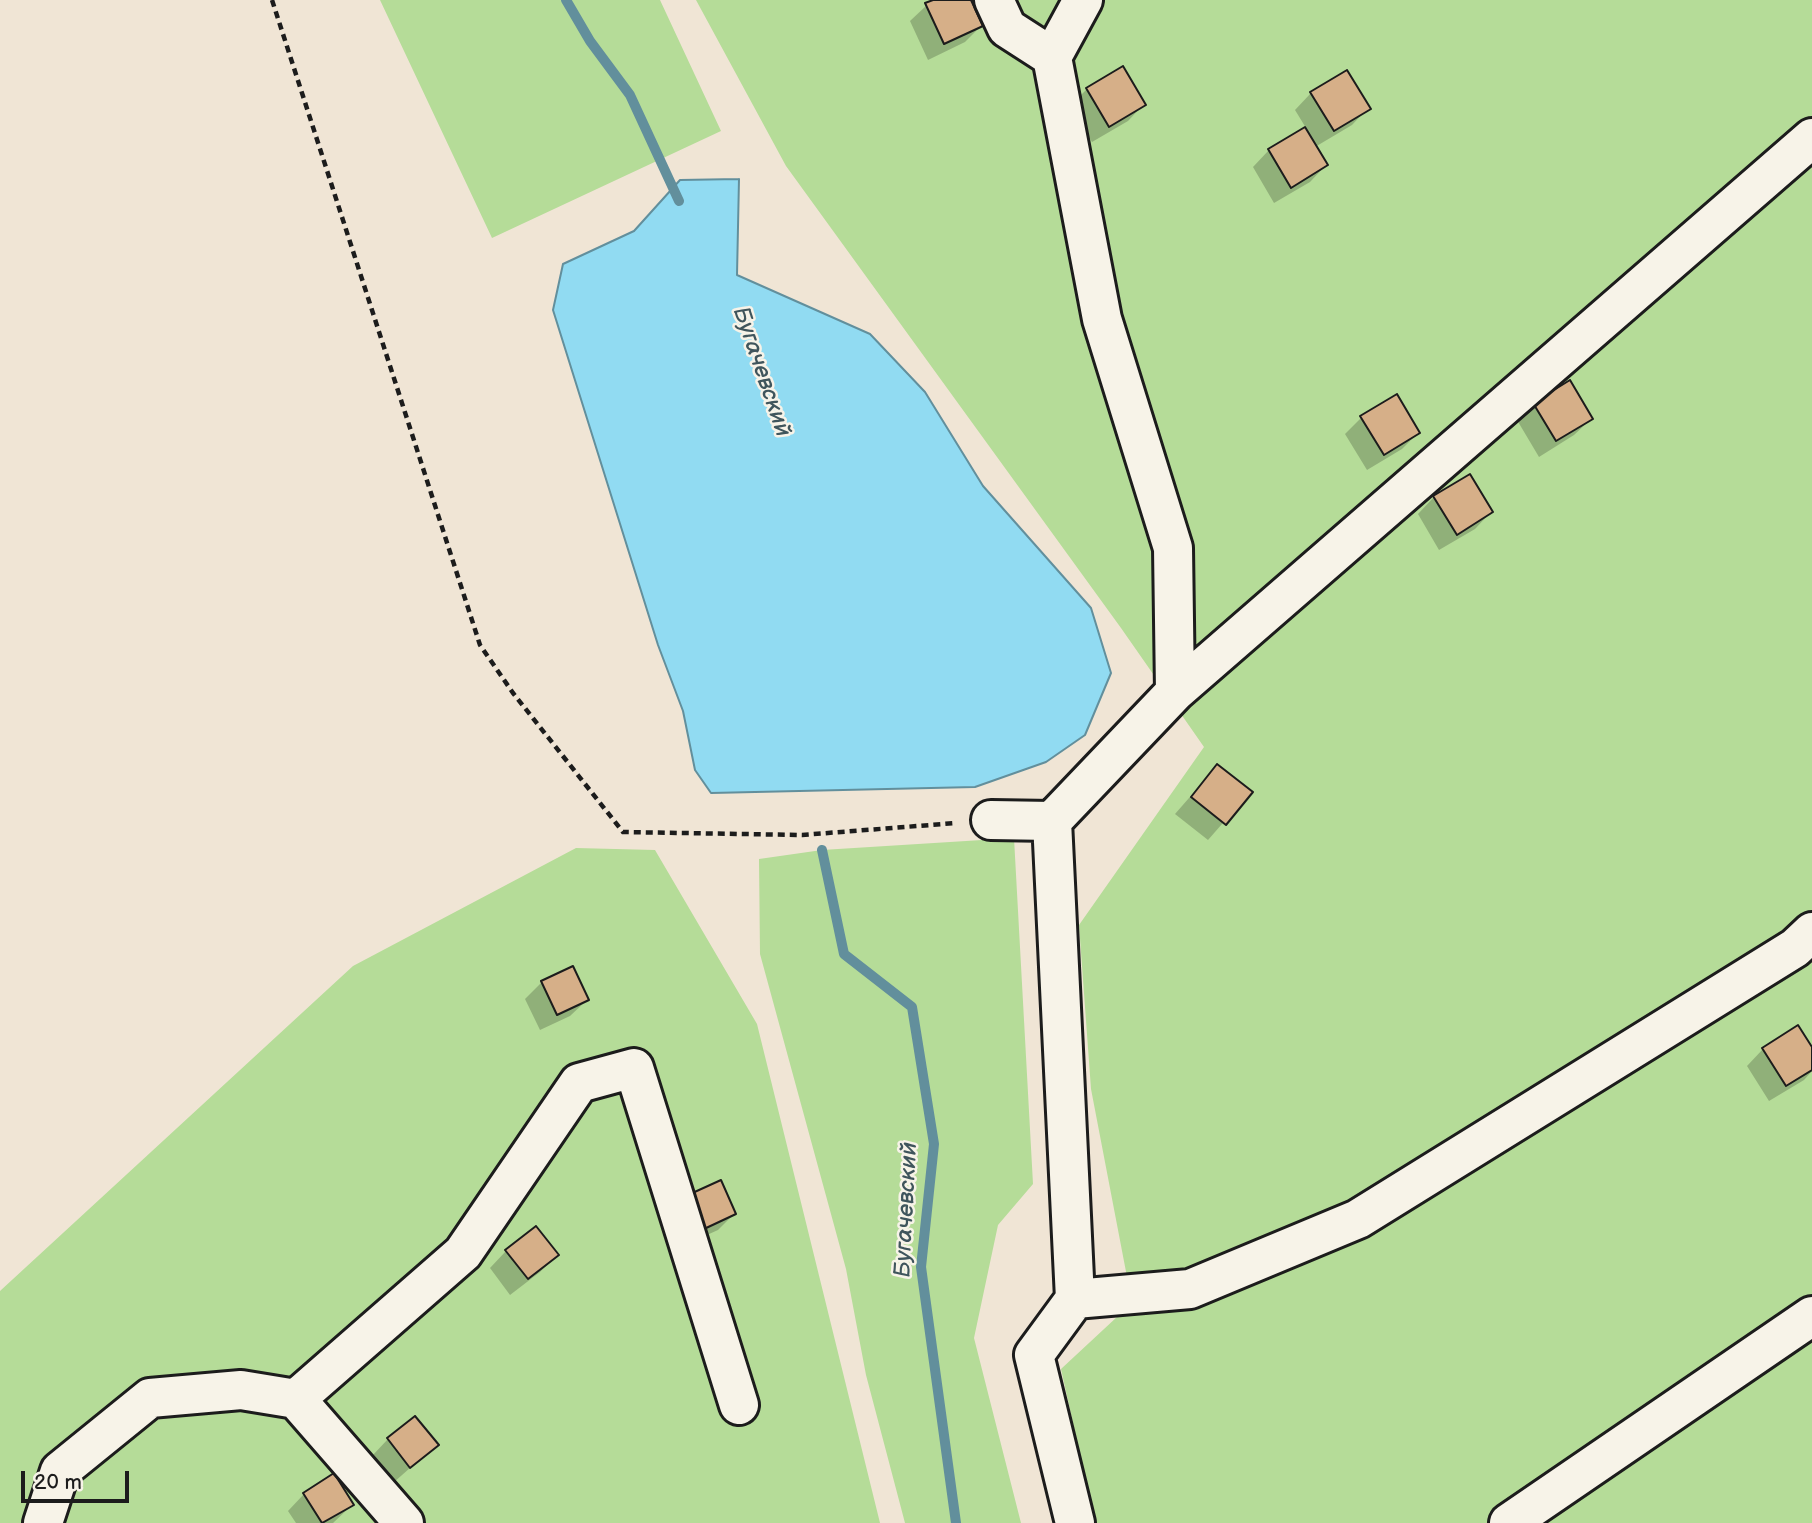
<!DOCTYPE html>
<meta charset="utf-8">
<style>
body{margin:0}
#map{position:relative;width:1812px;height:1523px;overflow:hidden;background:#f0e5d5;font-family:"Balsamiq Sans",sans-serif}
canvas{display:block}
.scale{position:absolute;left:21px;top:1471px;width:108px;height:32px;box-sizing:border-box;border:4px solid #1c1c1c;border-top:0;padding-left:9px;font-size:21px;line-height:24px;white-space:nowrap;color:#1c1c1c;-webkit-text-stroke:5px #f7f3e8;paint-order:stroke}
</style>
<div id="map">
<canvas width="1812" height="1523"></canvas>
<div class="scale">20 m</div>
</div>
<script>
const context = document.querySelector('canvas').getContext('2d');
context.lineJoin = 'round';
function paint(path, color) { context.fillStyle = color; context.fill(path, 'evenodd'); }
const shape = rows => new Path2D(rows.map(r => 'M' + r).join(''));
function strokePath(path, color, width, dash) { context.strokeStyle = color; context.lineWidth = width; context.lineCap = dash ? 'butt' : 'round'; context.setLineDash(dash || []); context.stroke(path); }
function drawText(font, color, halo, rows, align = 'center') {
  context.font = font + ' "Balsamiq Sans",sans-serif'; context.lineWidth = 5; context.setLineDash([]); context.textBaseline = 'middle'; context.strokeStyle = halo; context.fillStyle = color; for (const [text, x, y, turn = 0] of rows) {
    context.save(); context.translate(x, y); context.rotate((+turn || 0) * Math.PI / 180); context.textAlign = isNaN(turn) ? turn : align; if (halo) context.strokeText(text, 0, 0); context.fillText(text, 0, 0); context.restore();
  }
}
const green = shape([
 [380,0,660,0,721,131,492,238],
 [696,0,1812,0,1812,1523,1095,1523,1061,1369,1132,1303,1091,1089,1079,925,1204,747,1121,628,786,166],
 [1014,838,1033,1184,998,1225,974,1338,1021,1523,905,1523,866,1375,846,1269,760,954,759,859,822,850],
 [576,848,655,850,757,1024,880,1523,0,1523,0,1291,353,966]
]);
const water = shape([
 [739,179,737,275,870,334,925,392,983,486,1091,608,1111,673,1085,735,1046,762,975,787,711,793,695,770,683,711,658,645,553,310,563,264,634,231,680,180,739,179]
]);
const shadow = shape([
 [937,0,969,0,981,26,965,42,928,60,910,21,927,5],
 [1087,89,1144,104,1128,121,1092,142,1070,106],
 [1311,93,1368,108,1352,125,1315,147,1326,165,1310,182,1274,203,1253,167,1269,150,1306,128,1295,110],
 [1534,404,1591,419,1574,435,1539,457,1517,420],
 [1361,418,1418,433,1402,449,1367,470,1345,434],
 [1434,497,1491,512,1475,529,1439,550,1418,514],
 [1217,766,1250,792,1208,840,1175,814],
 [542,982,587,1000,570,1016,540,1030,525,999],
 [1763,1049,1812,1050,1812,1071,1804,1080,1769,1101,1747,1066],
 [689,1196,734,1214,718,1230,687,1244],
 [506,1251,557,1255,540,1272,510,1295,490,1268],
 [388,1439,436,1445,393,1483,372,1456],
 [304,1494,352,1505,333,1523,296,1523,288,1511]
]);
const stream = shape([
 [566,0,590,41,630,95,679,201],
 [822,850,844,954,912,1007,934,1144,921,1267,956,1523]
]);
const building = shape([
 [933,0,971,0,983,26,944,44,925,3,933,0],
 [1123,66,1146,105,1109,127,1086,88,1123,66],
 [1347,70,1371,109,1334,131,1310,92,1347,70],
 [1305,127,1328,165,1291,188,1268,149,1305,127],
 [1570,380,1593,419,1556,441,1533,403,1570,380],
 [1397,394,1420,433,1384,455,1360,416,1397,394],
 [1470,474,1493,512,1457,535,1433,496,1470,474],
 [1217,764,1253,792,1226,825,1191,797,1217,764],
 [573,966,589,1000,557,1015,541,981,573,966],
 [1798,1025,1812,1047,1812,1070,1786,1086,1762,1048,1798,1025],
 [721,1180,736,1214,704,1229,688,1195,721,1180],
 [536,1226,559,1255,528,1279,505,1250,536,1226],
 [415,1416,439,1445,410,1468,387,1438,415,1416],
 [334,1473,354,1505,322,1523,303,1493,334,1473]
]);
const path = shape([
 [272,0,480,645,513,693,623,832,802,835,956,823]
]);
const minor = shape([
 [994,0,1007,28,1052,57,1102,319,1173,548,1175,692,1052,821,1075,1299,1190,1289,1358,1219,1795,948,1812,932],
 [1052,57,1083,0],
 [1175,692,1812,138],
 [991,820,1052,821],
 [296,1399,404,1523],
 [43,1523,60,1471,150,1398,241,1390,296,1399,463,1253,579,1083,634,1068,739,1405],
 [1075,1523,1034,1355,1075,1299],
 [1509,1523,1812,1316]
]);
const waterNames = [
 ["Бугачевский",761,372,71],
 ["Бугачевский",907,1210,-87]
];
paint(green, '#b5dc98');
paint(water, '#91dbf2');
strokePath(water, '#628f9c', 2);
paint(shadow, '#0003');
strokePath(stream, '#628f9c', 10);
paint(building, '#d6af88');
strokePath(building, '#1c1c1c', 2);
strokePath(minor, '#1c1c1c', 44);
strokePath(path, '#1c1c1c', 4.5, [7, 5]);
strokePath(minor, '#f7f3e8', 38);
drawText('italic 23px', '#3f555c', '#f7f3e8', waterNames);
</script>
